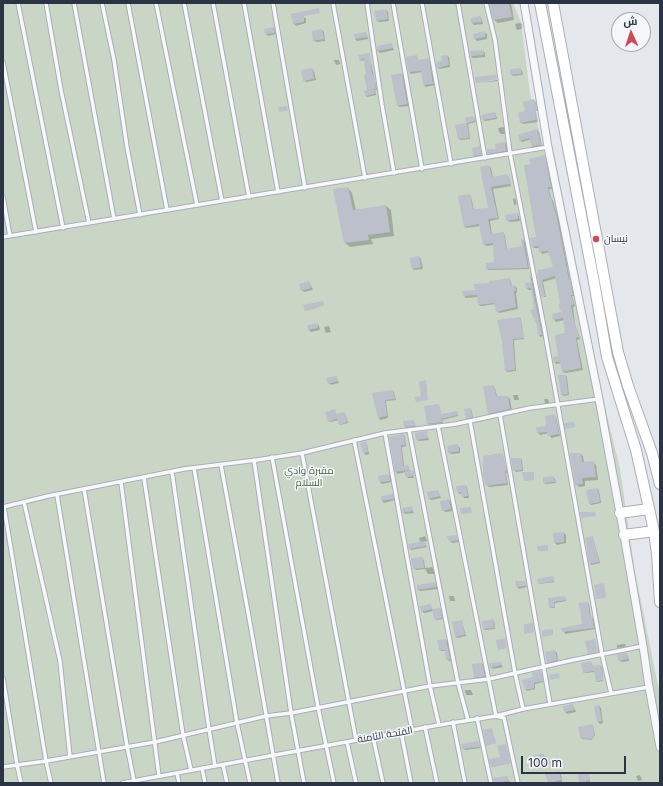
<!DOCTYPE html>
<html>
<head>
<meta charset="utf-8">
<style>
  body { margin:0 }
  #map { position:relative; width:663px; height:786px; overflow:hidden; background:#e4e7ec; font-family:Inter,Cairo,sans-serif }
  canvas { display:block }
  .frame { position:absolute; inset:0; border:4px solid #2b3445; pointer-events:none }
  .north { position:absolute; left:611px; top:12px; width:40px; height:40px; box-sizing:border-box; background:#f4f6f9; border:1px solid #a4a8b1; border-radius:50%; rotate:357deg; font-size:11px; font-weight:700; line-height:16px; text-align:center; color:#2b3445 }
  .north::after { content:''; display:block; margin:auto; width:14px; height:18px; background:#d1495b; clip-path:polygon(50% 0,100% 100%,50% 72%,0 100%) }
  .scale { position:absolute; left:521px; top:756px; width:105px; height:18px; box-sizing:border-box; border:2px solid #2b3445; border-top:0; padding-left:5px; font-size:12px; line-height:14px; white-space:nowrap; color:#2b3445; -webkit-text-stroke:3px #f4f6f9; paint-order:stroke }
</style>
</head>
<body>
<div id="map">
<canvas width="663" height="786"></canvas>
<div class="frame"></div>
<div class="north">ش</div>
<div class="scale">100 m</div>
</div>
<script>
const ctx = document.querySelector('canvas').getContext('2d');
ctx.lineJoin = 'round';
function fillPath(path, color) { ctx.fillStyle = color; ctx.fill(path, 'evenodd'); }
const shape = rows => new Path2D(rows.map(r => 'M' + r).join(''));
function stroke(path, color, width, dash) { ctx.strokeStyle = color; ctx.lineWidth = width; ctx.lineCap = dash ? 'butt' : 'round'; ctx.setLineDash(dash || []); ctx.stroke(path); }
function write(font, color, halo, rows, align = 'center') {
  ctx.font = font + ' Inter,Cairo,sans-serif'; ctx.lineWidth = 3; ctx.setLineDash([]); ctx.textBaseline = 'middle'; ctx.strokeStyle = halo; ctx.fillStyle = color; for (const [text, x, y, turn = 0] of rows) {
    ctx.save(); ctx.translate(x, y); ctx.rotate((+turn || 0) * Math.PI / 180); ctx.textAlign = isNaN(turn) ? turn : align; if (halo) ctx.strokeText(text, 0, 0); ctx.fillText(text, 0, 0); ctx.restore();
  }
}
const green = shape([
  [3,3,513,3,521,22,530,93,620,469,635,572,660,695,660,783,3,783]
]);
const shadow = shape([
  [490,3,511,3,514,20,498,23,494,20],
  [386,10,388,12,389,21,379,22,377,20],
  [292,14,304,17,306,19,306,23,296,26,294,24],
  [480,17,482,19,483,24,474,25,472,23,472,19],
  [520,23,522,24,522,29,517,30,516,28,515,24],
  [274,28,276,34,268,36,266,34],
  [322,30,324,32,325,41,316,42,314,40],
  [365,33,367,35,368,39,357,41,355,39,355,35],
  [485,33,487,34,487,39,477,41,475,39],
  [391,44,394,50,380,53,378,51,378,47],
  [483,51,485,53,485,57,473,58,471,56],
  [369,54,377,90,375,90,376,95,367,97,366,96,368,91,365,60,361,61,360,60],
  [417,56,419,61,428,59,430,61,435,85,426,87,424,85,422,72,411,74,409,72,407,58],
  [447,56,449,57,450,67,439,69,438,67],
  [334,60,339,60,340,64,336,65],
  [312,69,314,71,316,80,306,82,304,80],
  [520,69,522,71,523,75,513,76,511,74],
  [402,75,404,76,408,106,400,107,398,106],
  [498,80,498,81,478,83],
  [534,100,536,102,538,111,536,111,538,122,523,124,521,122],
  [495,113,496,115,497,119,485,121,483,120],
  [474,117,476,122,468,124,470,139,460,140,458,138,456,126,467,124,466,118],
  [503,127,505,129,505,134,501,134,499,132,498,128],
  [537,130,539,132,542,146,534,148,532,146,531,139,522,142,520,140],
  [505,143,507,145,508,152,490,155,488,153,497,150],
  [479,147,482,156,475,157,474,156],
  [544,156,546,158,552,189,549,189,551,198,553,201,559,221,570,281,571,283,574,296,572,296,575,306,573,307,575,324,580,339,577,340,583,370,565,373,563,372,561,363,556,364,554,362,559,357,566,334,564,320,556,322,554,320,562,313,557,278,543,282,546,297,544,297,542,295,538,275,554,268,550,252,542,254,539,248,534,248,533,247,537,238,532,165],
  [489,166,491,168,493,178,508,176,509,177,511,186,493,189,499,219,490,221,492,235,503,233,505,235,507,250,523,247,523,240,525,242,529,269,489,270,487,269,496,263,494,245,486,246,484,244,480,226,466,228,465,227,470,195,471,197,474,210,489,209],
  [348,188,352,193,356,210,386,206,391,210,394,236,371,239,373,244,350,247,345,243],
  [515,198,517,204,514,205,513,199],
  [517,215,519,216,520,221,509,222,507,220],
  [419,257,421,259,423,269,414,270,412,268],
  [530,276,532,278,543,336,540,337,539,335,532,290,529,290,527,289,526,284,532,283],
  [509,279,511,281,512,287,515,286,517,288,517,292,516,293,518,309,499,313,497,311,496,304,481,306,479,305,478,297,466,298,464,296,463,292,476,291,491,284],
  [309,282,313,290,304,292,302,290],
  [323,303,324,305,306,311],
  [520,318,521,320,524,339,514,340,516,371,507,372,506,371,503,341],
  [317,324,319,326,320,330,311,332,309,330,308,326],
  [329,326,331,332,326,333,324,327],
  [566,376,567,377,569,395,564,396,562,395],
  [336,377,339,383,331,385,329,383],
  [493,386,495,388,497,397,508,397,510,399,512,411,490,415,489,413],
  [393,391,394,392,396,400,386,401,388,418,380,420,379,418,373,393],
  [513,395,518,395,519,400,514,400],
  [544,399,548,399,549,403,545,403],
  [426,406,439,406,441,415,457,412,458,416,442,420,443,423,429,425],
  [470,409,472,411,473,419,468,420,467,418],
  [335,411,336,415,345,413,348,423,340,425,339,420,330,422,329,421],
  [554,415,556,417,560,436,551,438,549,433,540,435,538,433,547,427],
  [413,421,417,428,407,429,405,427],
  [426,432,429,440,418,441,417,439],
  [404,435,405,437,406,446,402,447,404,466,408,466,410,471,414,472,413,472,414,478,408,478,406,476,406,472,398,474,396,472,390,438],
  [365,443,367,444,369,454,366,455,364,453],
  [458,446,460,448,460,453,451,454,449,452],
  [502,454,503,456,507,473,506,473,508,485,489,487,487,485],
  [580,454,583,456,584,463,593,462,596,465,598,480,585,481,585,486,579,487,576,484],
  [520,459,522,460,523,471,516,472,514,470],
  [389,475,391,477,391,482,382,484,380,482],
  [553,477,555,479,556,483,546,484,544,483],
  [466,486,467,487,469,498,464,498,462,494,460,494,458,493],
  [597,489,599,490,601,503,591,505,590,504],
  [438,491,441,498,431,500,429,498],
  [392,495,395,500,384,503,382,501,382,497],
  [449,500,451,502,453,511,445,512,443,510],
  [411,507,414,513,405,514,403,512],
  [564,533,566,535,566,543,557,545,555,543],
  [425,536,427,541,424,542,427,547,411,550,410,549,409,545,421,543,419,538],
  [456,536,459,542,452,543,450,541],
  [593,538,600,563,591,565,590,563],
  [422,558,424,560,425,568,432,567,435,574,428,574,425,569,416,570,414,568],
  [553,577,554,582,539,584],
  [524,582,527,587,519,589,517,587],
  [435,583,438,589,420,591,418,589],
  [449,596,454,596,455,601,450,601],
  [565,597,566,601,555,603,555,608,550,608,549,599],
  [588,603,589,604,591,618,593,619,595,629,565,634,563,629,583,624],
  [430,605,433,610,440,609,441,611,443,619,436,620,433,611,424,613,422,611],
  [492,620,494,621,495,629,485,630,484,629],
  [462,621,466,636,457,638,456,637],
  [446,640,448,642,451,661,449,661,447,659,446,651,441,651,440,650],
  [625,644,626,647,617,648,617,645],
  [555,651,557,653,558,662,550,664,548,662],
  [626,654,628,656,629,661,621,662,619,660],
  [591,662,593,667,601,666,602,667,603,681,598,682,597,681,595,672,585,673,584,672],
  [500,663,503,667,493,669,491,667],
  [482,664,484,666,486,678,477,679,475,677],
  [541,672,543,682,535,684,535,689,527,691,525,689],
  [465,690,471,690,473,695,466,695],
  [573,705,576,712,567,714,565,712],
  [599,706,601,708,603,723,600,724,598,722],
  [593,726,595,735,592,740,582,739,581,738],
  [478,743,481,748,465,750,463,748],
  [506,745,510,763,492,767,501,757],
  [543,754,548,759,550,764,538,767,536,765],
  [559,772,561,774,562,782,549,783],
  [640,775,642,780,638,781,636,776],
  [589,776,590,783,575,783,575,782,580,782],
  [507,777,510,782,495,783,495,779]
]);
const building = shape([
  [489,3,509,3,512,17,493,20],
  [319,8,320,13,304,16,304,22,293,24,291,14],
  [386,9,388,19,376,21,374,11],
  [481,16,482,22,471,23,471,18],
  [274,27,275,33,265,34,264,29],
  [322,29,324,39,313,41,312,31],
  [485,31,485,37,474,39,473,34],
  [366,32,367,37,355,39,354,34],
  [392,43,393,48,377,51,377,46],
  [483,50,484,55,471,56,470,51],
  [370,53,372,74,374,73,376,89,374,89,375,94,365,96,364,91,367,90,364,75,366,75,364,59,359,60,358,55],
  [417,55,418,60,429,58,433,84,423,85,421,71,408,72,406,57],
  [447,55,449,65,437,68,436,62,442,61,441,56],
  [313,68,314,79,303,81,301,70],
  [521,68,521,74,510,75,510,69],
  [402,73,407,104,397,106,391,75],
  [496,75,497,79,476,83,475,77],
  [534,99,537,110,535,110,536,120,520,123,518,113,525,111,523,102],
  [287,106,288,111,279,112,278,107],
  [495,112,496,118,482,120,481,115],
  [474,116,475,121,467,123,469,138,458,139,455,125,466,123,465,118],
  [537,129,541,145,531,146,530,138,519,141,518,135],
  [505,142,506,151,488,154,487,149,496,149,495,144],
  [480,146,481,155,473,156,472,148],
  [545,155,551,187,548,187,550,198,551,198,557,218,569,280,570,280,573,295,571,295,574,304,571,305,574,321,579,337,576,338,581,368,562,372,560,362,554,362,553,357,558,356,555,335,565,333,563,318,553,320,552,314,561,312,558,304,560,303,555,276,542,280,545,296,541,296,537,274,538,273,538,270,553,267,548,251,539,252,538,246,532,247,530,238,536,237,524,165,531,164,529,159],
  [489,165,492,177,508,174,510,184,491,187,498,218,488,219,491,234,504,232,506,249,522,246,521,239,523,239,528,268,486,269,486,263,494,262,493,243,483,245,479,224,464,227,458,196,470,194,473,209,488,208,480,167],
  [348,187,353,210,386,205,390,232,368,235,369,240,344,243,333,189],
  [518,213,518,219,506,221,505,215],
  [419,256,421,267,412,269,409,258],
  [529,275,530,275,542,335,538,335,537,325,530,310,534,309,531,288,526,289,525,283,531,282],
  [510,278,511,286,515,285,516,291,514,291,516,307,496,312,494,303,478,305,477,295,463,296,462,291,475,290,474,284,489,283,489,281],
  [309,281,311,288,301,291,299,284],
  [323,301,324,305,305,311,303,305],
  [520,317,524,338,513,339,515,370,505,371,502,341,497,320],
  [318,323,318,328,308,330,307,325],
  [558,375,566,375,568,394,561,395],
  [336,376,338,381,328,384,326,378],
  [426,380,428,400,416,402,414,397,421,396,419,382],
  [494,385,496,396,508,396,510,409,488,414,483,386],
  [393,390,395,399,385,400,387,416,378,418,372,393],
  [439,404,441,414,457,411,458,415,441,419,442,422,427,424,424,406],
  [471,408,472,417,466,419,464,409],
  [335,409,336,414,345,412,347,422,339,425,337,419,328,422,325,412],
  [555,414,559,434,548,436,547,432,537,433,536,427,546,426,545,416],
  [414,420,415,426,404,427,403,421],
  [574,422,575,427,565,429,564,423],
  [427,431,428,438,416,440,415,433],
  [404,434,405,445,401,445,403,466,408,465,409,470,395,472,389,437],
  [366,441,368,452,363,453,360,443],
  [458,444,459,451,448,453,447,446],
  [502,453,507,471,505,471,507,483,486,486,483,476,483,456],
  [570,453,581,453,582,462,594,461,596,477,582,478,583,484,575,485],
  [511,458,521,458,522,470,513,471],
  [413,470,415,476,405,477,405,471],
  [522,472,534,472,534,480,524,481],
  [389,474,390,481,379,482,378,476],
  [554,476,555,482,543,483,543,477],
  [466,485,468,496,462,497,461,492,457,493,456,486],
  [598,488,600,502,589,504,586,490],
  [438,490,440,496,428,499,427,492],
  [393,494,393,499,381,501,381,496],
  [449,499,451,509,442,511,440,501],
  [412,506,413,511,402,513,402,508],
  [471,507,472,513,461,514,460,508],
  [580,512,595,512,596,516,581,518],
  [564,532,564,542,554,543,553,533],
  [456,535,458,540,449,542,447,536],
  [593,536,599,562,589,564,585,538],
  [425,541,426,546,409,549,408,544],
  [548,545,548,551,538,551,537,546],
  [423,557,424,568,413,569,411,558],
  [553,576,554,581,538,584,537,579],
  [515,581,525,581,526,586,516,587],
  [435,582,436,587,417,590,417,585],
  [604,583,606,598,596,599,594,585],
  [565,596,566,600,554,602,555,607,549,608,548,598],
  [588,602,590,617,592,617,594,628,562,632,561,628,582,624,580,608,579,608,578,603],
  [431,604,432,609,421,612,420,606],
  [440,608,442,618,434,620,432,609],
  [493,619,494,628,483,629,482,621],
  [462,620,465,635,455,637,452,622],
  [533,623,534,632,524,634,524,624],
  [553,629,553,635,542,637,542,630],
  [505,638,507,648,498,650,496,640],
  [446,639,450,659,446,660,445,650,439,650,437,640],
  [595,639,598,652,588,654,585,641],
  [555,650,557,660,547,663,545,652],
  [627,653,628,659,618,661,617,654],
  [591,661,592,666,601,665,603,680,596,682,594,671,583,673,581,663],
  [501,662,501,665,490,668,489,663],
  [482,663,485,676,474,678,472,664],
  [541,671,543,681,534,683,534,688,525,690,522,680,533,677,532,673],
  [559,673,560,678,550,680,549,675],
  [573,704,574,710,564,712,563,706],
  [599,705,602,721,597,722,594,706],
  [593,724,594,734,593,739,580,738,578,727],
  [492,728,496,743,486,746,483,730],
  [479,741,480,747,462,749,461,744],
  [506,744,510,763,491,767,489,759,500,757,497,746],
  [543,753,544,757,547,756,549,762,535,766,533,756],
  [559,771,561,780,548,783,545,774],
  [578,774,589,774,590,780,586,781,586,783,579,783],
  [507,776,509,781,494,783,493,778]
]);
const lane = shape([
  [18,3,63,228],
  [46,3,61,90,89,223],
  [74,3,114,219],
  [102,3,114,60,127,147,140,215],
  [128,3,167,210],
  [156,3,197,205],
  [184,3,222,201],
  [213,3,249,197],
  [244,3,278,192],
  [273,3,305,188],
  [333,3,365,178],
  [367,3,382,105,394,173],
  [393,3,422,169],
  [422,3,451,164],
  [458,3,485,158],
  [486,3,495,40,510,153,544,327,602,654,611,693],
  [3,62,36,232],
  [3,197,10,236],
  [3,237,548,147],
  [503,414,500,415,502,426,550,704],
  [470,421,515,673,523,709],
  [438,426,496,716,504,718,518,783],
  [409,430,458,683,468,720],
  [385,433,430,686,439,725],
  [354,440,412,730],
  [302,453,356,740],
  [272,457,318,707,334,783],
  [254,460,291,713,304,783],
  [221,465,250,623,278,783],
  [194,468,237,723,250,783],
  [172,472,209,729,215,766],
  [144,478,183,735,191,770],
  [121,482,159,776],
  [84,489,127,746,134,781],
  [57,495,104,783],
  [24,502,60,661,70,757],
  [3,507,48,496,184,469,257,460,302,453,385,433,456,424,530,408,599,399],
  [4,507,46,761,51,783],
  [3,678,17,765,21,783],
  [477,718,491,783],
  [453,722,465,783],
  [425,727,437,783],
  [401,732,411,783],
  [373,737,383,783],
  [347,742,356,783],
  [223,765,227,783],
  [3,767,46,761,155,742,266,716,291,713,430,686,489,679,573,660,643,646],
  [202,768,205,783],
  [177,773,179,783],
  [122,783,439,725,496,716,523,709,649,687]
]);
const street = shape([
  [524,3,548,147,599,399,624,535,643,646,649,687,660,747]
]);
const secondary = shape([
  [540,3,594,282,607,357,636,450,654,531,657,554,660,602],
  [553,3,618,352,628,386,652,453,660,484],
  [620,513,649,509],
  [624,535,654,531]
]);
const markers = [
  [596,239,4,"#d1495b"]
];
const poiNames = [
  ["نيسان",604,239]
];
const parkNames = [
  ["مقبرة وادي",309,471],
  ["السلام",309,483]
];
const streetNames = [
  ["الفتحة الثامنة",385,735,-10]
];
fillPath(green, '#c9d6c5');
fillPath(shadow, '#0003');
fillPath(building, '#bbc0ca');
stroke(lane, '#a9aeb7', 5.5);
stroke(street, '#a9aeb7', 9);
stroke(secondary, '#a9aeb7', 12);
stroke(lane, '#f7f8fa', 3.5);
stroke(street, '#f7f8fa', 7);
stroke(secondary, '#fff', 10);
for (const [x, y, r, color] of markers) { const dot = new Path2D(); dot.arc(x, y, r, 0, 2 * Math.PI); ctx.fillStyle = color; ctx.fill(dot); stroke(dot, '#f4f6f9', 1.5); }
write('10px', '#2b3445', '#f4f6f9', poiNames, 'left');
write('10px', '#3f6138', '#f4f6f9', parkNames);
write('10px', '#2b3445', '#f4f6f9', streetNames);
</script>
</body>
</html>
